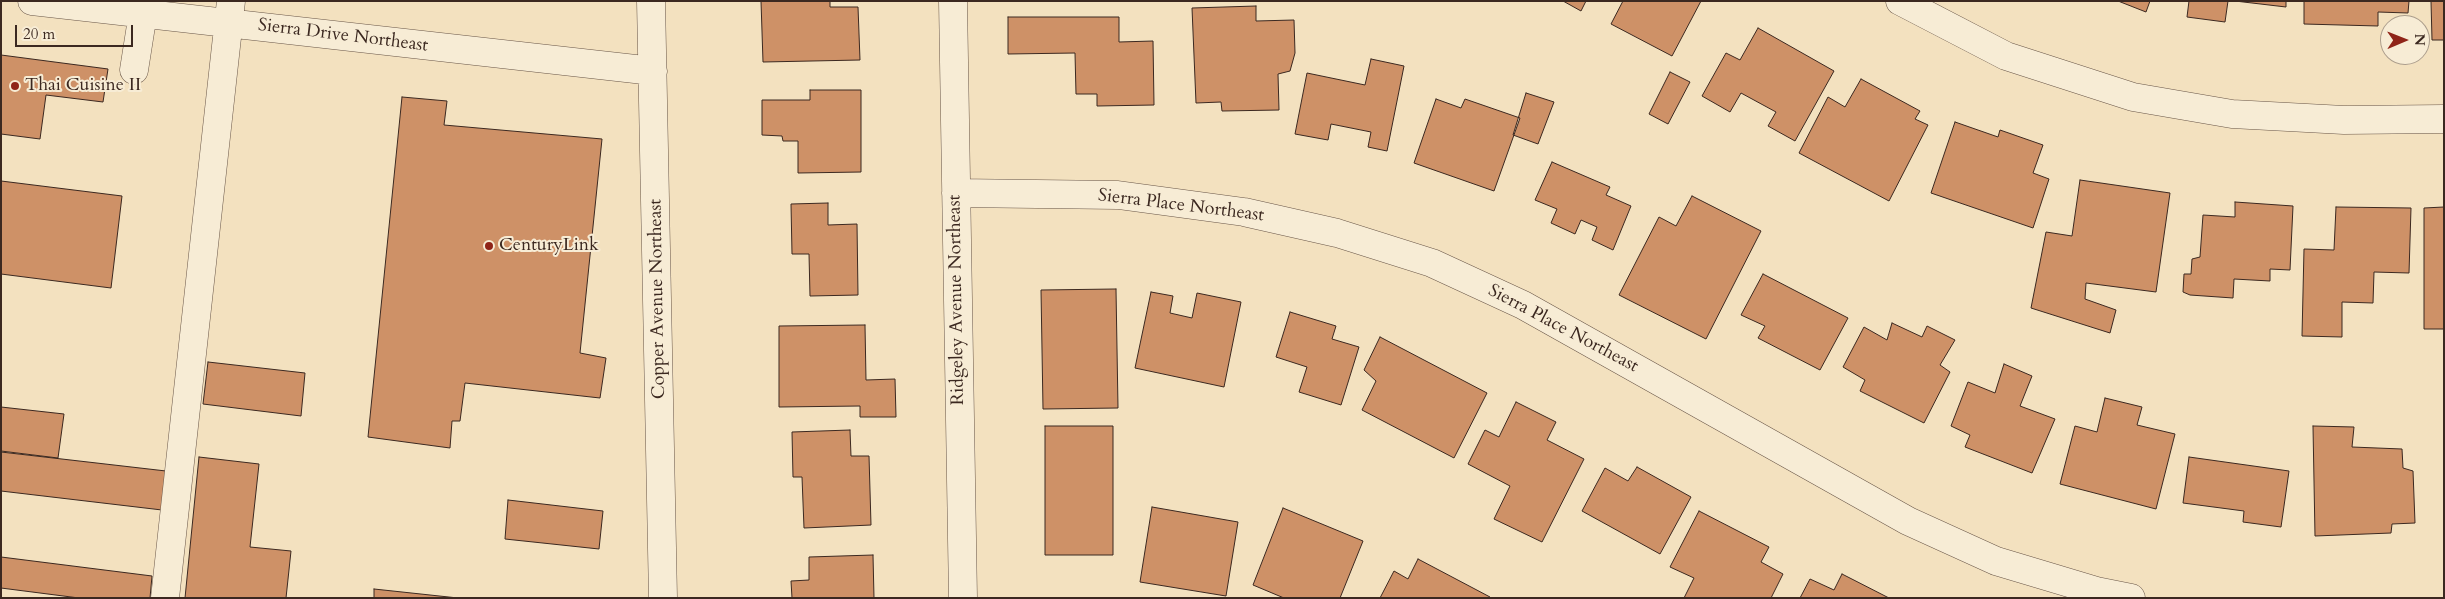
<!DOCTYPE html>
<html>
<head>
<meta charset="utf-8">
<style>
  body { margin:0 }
  #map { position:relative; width:2445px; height:599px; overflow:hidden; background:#f3e1bf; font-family:Cardo,serif }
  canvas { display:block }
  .frame { position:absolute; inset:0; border:2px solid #3b2820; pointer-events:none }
  .north { position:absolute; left:2380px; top:15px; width:50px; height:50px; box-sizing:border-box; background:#f7ecd5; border:1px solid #ac9e8d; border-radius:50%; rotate:89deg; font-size:14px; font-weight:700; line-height:20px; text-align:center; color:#3b2820 }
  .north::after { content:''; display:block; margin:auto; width:18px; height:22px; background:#8f2418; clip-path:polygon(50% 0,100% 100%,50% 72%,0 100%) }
  .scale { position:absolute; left:15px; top:25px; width:118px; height:22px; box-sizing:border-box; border:2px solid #3b2820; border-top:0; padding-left:6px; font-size:15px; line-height:18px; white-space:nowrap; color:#3b2820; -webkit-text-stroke:4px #f7ecd5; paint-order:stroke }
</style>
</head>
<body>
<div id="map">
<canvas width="2445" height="599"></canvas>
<div class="frame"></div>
<div class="north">N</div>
<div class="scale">20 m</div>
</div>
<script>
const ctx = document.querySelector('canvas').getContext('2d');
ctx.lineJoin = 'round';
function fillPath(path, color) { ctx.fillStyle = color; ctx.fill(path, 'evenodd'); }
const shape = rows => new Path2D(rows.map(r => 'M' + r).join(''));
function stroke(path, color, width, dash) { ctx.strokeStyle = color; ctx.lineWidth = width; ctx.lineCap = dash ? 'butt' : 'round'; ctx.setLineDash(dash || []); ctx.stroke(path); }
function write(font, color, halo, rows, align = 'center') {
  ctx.font = font + ' Cardo,serif'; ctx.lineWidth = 4; ctx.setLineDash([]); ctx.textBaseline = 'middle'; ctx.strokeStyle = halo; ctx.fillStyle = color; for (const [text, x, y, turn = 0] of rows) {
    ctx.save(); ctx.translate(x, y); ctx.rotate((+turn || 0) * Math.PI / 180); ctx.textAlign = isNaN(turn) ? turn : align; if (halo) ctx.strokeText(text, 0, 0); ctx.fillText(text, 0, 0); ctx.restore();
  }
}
const building = shape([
  [761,1,830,1,830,7,858,7,860,60,763,62,761,1],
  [1563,1,1586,1,1581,11,1563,1],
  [1623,1,1701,1,1672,56,1611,24,1623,1],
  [2118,1,2150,1,2146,12,2118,1],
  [2189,1,2228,1,2225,22,2187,17,2189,1],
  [2235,1,2286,1,2286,7,2235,1],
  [2304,1,2409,1,2408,13,2378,12,2378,26,2304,24,2304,1],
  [2431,1,2444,1,2444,40,2432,40,2431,1],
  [1256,6,1256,21,1294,20,1295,53,1290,71,1278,74,1279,110,1222,111,1221,102,1196,103,1192,8,1256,6],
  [1008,17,1119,17,1119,42,1153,41,1154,105,1097,106,1097,94,1076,94,1075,53,1008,54,1008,17],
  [1758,28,1834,71,1795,141,1768,126,1776,112,1741,93,1730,112,1702,96,1726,53,1740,60,1758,28],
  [1,55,108,69,103,102,46,95,40,139,1,134,1,55],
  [1371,59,1404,66,1387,151,1368,147,1371,132,1331,124,1328,140,1295,134,1307,73,1365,85,1371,59],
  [1670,72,1690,82,1668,124,1649,114,1670,72],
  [1861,79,1920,111,1915,119,1928,125,1889,201,1799,153,1828,97,1845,107,1861,79],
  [810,90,861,90,861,172,798,173,798,141,783,141,782,136,762,135,762,100,810,100,810,90],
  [1526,93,1554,102,1538,144,1513,135,1526,93],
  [402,97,447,101,444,125,602,139,580,353,606,358,600,398,465,383,460,421,452,421,450,448,368,437,402,97],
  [1436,99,1461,108,1465,99,1520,118,1494,191,1414,163,1436,99],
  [1955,122,1998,137,2000,130,2043,145,2033,173,2049,179,2033,228,1931,193,1955,122],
  [1552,162,1610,187,1606,195,1631,206,1613,250,1592,240,1597,227,1581,220,1575,234,1551,223,1557,209,1535,200,1552,162],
  [2080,180,2170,193,2156,292,2086,283,2085,299,2116,310,2110,333,2031,308,2046,232,2072,236,2080,180],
  [1,181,122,196,111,288,1,274,1,181],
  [1692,196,1761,231,1706,339,1619,295,1659,217,1676,226,1692,196],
  [2235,202,2293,206,2290,270,2270,269,2270,281,2234,279,2233,298,2190,295,2183,292,2184,274,2191,274,2192,259,2200,257,2203,215,2235,217,2235,202],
  [828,203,828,225,857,224,858,295,810,296,809,254,792,254,791,204,828,203],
  [2336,207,2411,208,2409,273,2374,272,2373,303,2342,302,2342,337,2302,336,2304,249,2334,250,2336,207],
  [2444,207,2444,329,2424,329,2424,208,2444,207],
  [1763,274,1848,318,1820,370,1758,338,1765,326,1741,315,1763,274],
  [1116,289,1118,408,1043,409,1041,290,1116,289],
  [1151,292,1173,296,1170,313,1192,318,1197,293,1241,302,1224,387,1135,368,1151,292],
  [1290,312,1336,326,1332,339,1359,347,1341,405,1299,392,1307,367,1276,357,1290,312],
  [1892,323,1922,337,1927,326,1955,340,1940,365,1950,372,1924,423,1860,391,1865,380,1843,367,1864,327,1887,340,1892,323],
  [865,325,866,380,895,379,896,417,860,417,860,406,779,407,779,326,865,325],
  [1380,337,1487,393,1454,458,1362,410,1376,381,1364,370,1380,337],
  [208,362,305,373,301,416,203,404,208,362],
  [2004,364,2032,376,2020,406,2055,419,2032,473,1965,447,1970,435,1951,426,1968,382,1995,393,2004,364],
  [2105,398,2142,407,2137,425,2175,434,2156,509,2060,484,2075,426,2097,432,2105,398],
  [1516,402,1556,422,1547,440,1584,459,1542,542,1494,519,1510,486,1468,464,1485,430,1499,437,1516,402],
  [1,407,64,414,58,458,1,451,1,407],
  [1045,426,1113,426,1113,555,1045,555,1045,426],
  [2313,426,2354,427,2352,447,2402,449,2403,468,2413,471,2415,523,2392,524,2391,533,2315,536,2313,426],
  [850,430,851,456,869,456,871,525,804,528,802,477,793,477,792,432,850,430],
  [1,452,166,471,162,510,1,491,1,452],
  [199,457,259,464,250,547,291,551,286,598,185,598,199,457],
  [2189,457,2289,471,2281,527,2243,522,2244,511,2183,503,2189,457],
  [1637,467,1691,497,1660,554,1582,511,1605,468,1628,481,1637,467],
  [508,500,603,511,599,549,505,539,508,500],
  [1152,507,1238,522,1226,596,1140,582,1152,507],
  [1283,508,1363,541,1340,598,1284,598,1253,585,1283,508],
  [1699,511,1769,547,1761,562,1783,574,1771,598,1684,598,1694,578,1670,567,1699,511],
  [873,555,874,598,792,598,791,581,809,580,809,557,873,555],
  [1,557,152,576,150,598,79,598,1,588,1,557],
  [1418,559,1490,597,1489,598,1380,598,1394,571,1408,579,1418,559],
  [1842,574,1889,598,1800,598,1810,579,1834,590,1842,574],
  [374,589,458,598,374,598,374,589]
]);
const minor = shape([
  [32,1,653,71],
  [651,1,663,598],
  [953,1,963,598],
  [1900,1,2006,56,2133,97,2232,114,2344,120,2444,119],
  [134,70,143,13],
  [956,193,1118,195,1244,212,1337,233,1432,263,1523,305,1908,521,1996,561,2096,591,2131,598],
  [165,598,231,1]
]);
const markers = [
  [15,86,5,"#8f2418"],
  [489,246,5,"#8f2418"]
];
const streetNames = [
  ["Sierra Drive Northeast",343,36,7],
  ["Sierra Place Northeast",1181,206,7],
  ["Copper Avenue Northeast",658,299,-91],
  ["Ridgeley Avenue Northeast",957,300,-91],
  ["Sierra Place Northeast",1563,329,28]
];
const poiNames = [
  ["Thai Cuisine II",25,86],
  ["CenturyLink",499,246]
];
fillPath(building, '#ce9167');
stroke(building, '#3b2820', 1);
stroke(minor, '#695648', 29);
stroke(minor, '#f7ecd5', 28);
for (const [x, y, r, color] of markers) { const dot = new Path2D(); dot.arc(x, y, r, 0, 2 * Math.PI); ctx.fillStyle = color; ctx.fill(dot); stroke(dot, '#f7ecd5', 2); }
write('18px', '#3b2820', '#f7ecd5', streetNames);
write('18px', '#3b2820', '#f7ecd5', poiNames, 'left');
</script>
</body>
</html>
